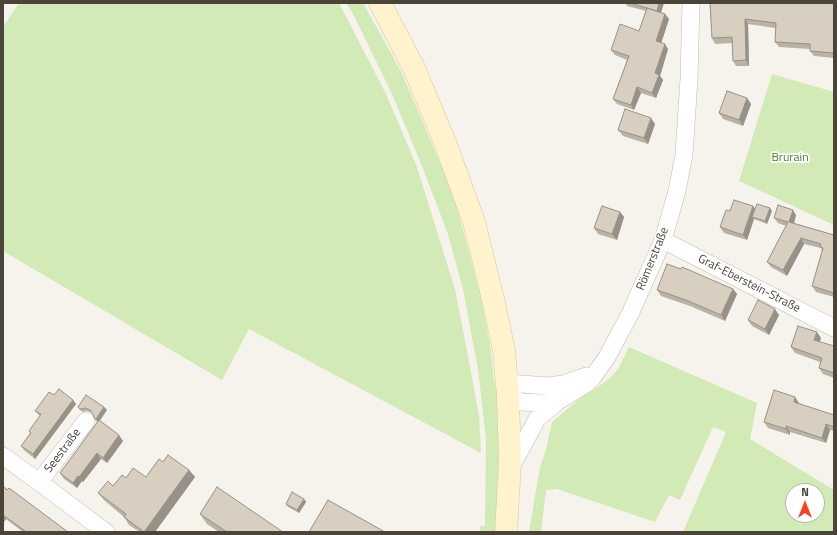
<!DOCTYPE html>
<html>
<head>
<meta charset="utf-8">
<style>
  body { margin:0 }
  #map { position:relative; width:837px; height:535px; overflow:hidden; background:#f6f3ec; font-family:"Titillium Web",sans-serif }
  canvas { display:block }
  .frame { position:absolute; inset:0; border:4px solid #4b4439; pointer-events:none }
  .north { position:absolute; left:785px; top:483px; width:40px; height:40px; box-sizing:border-box; background:#fff; border:1px solid #b7b4b0; border-radius:50%; rotate:0deg; font-size:11px; font-weight:700; line-height:16px; text-align:center; color:#4b4439 }
  .north::after { content:''; display:block; margin:auto; width:14px; height:18px; background:#fc3f1d; clip-path:polygon(50% 0,100% 100%,50% 72%,0 100%) }
</style>
</head>
<body>
<div id="map">
<canvas width="837" height="535"></canvas>
<div class="frame"></div>
<div class="north">N</div>
</div>
<script>
const ctx = document.querySelector('canvas').getContext('2d');
ctx.lineJoin = 'round';
function fillPath(path, color) { ctx.fillStyle = color; ctx.fill(path, 'evenodd'); }
const shape = rows => new Path2D(rows.map(r => 'M' + r).join(''));
function stroke(path, color, width, dash) { ctx.strokeStyle = color; ctx.lineWidth = width; ctx.lineCap = dash ? 'butt' : 'round'; ctx.setLineDash(dash || []); ctx.stroke(path); }
function write(font, color, halo, rows, align = 'center') {
  ctx.font = font + ' "Titillium Web",sans-serif'; ctx.lineWidth = 3.5; ctx.setLineDash([]); ctx.textBaseline = 'middle'; ctx.strokeStyle = halo; ctx.fillStyle = color; for (const [text, x, y, turn = 0] of rows) {
    ctx.save(); ctx.translate(x, y); ctx.rotate((+turn || 0) * Math.PI / 180); ctx.textAlign = isNaN(turn) ? turn : align; if (halo) ctx.strokeText(text, 0, 0); ctx.fillText(text, 0, 0); ctx.restore();
  }
}
const green = shape([
  [19,3,339,3,386,94,417,167,439,238,455,289,471,372,479,415,481,453,249,329,222,380,3,251,3,27],
  [346,3,363,3,401,71,454,196,481,298,490,344,495,387,497,388,499,456,495,532,480,532,480,526,485,526,486,440,478,369,463,289,448,234,422,166,391,92,352,12],
  [772,74,834,92,834,225,739,181],
  [629,347,757,403,750,439,834,490,834,532,683,532,726,432,713,427,680,500,669,495,655,522,557,489,546,490,541,532,529,532,540,467,546,450,552,422,578,400,608,380,618,369],
  [793,491,817,491,817,515,793,515]
]);
const minor = shape([
  [663,240,834,328],
  [507,383,549,386,563,384,586,376],
  [508,394,515,400,522,402,545,403,556,402],
  [3,456,39,482,106,532],
  [510,469,537,419,558,401,586,384,593,377,607,357,630,314,663,240,677,191,684,155,689,79,691,3],
  [39,482,86,421]
]);
const secondary = shape([
  [380,3,414,68,446,145,474,222,494,303,504,351,508,396,510,463,506,532]
]);
const wall = shape([
  [625,3,664,3,661,12,665,14,669,19,661,43,668,49,660,76,663,80,656,98,641,93,634,110,617,104,613,99,627,60,615,55,611,50,639,31,646,11,627,6],
  [710,3,834,3,834,58,814,56,810,51,810,49,779,47,775,42,775,28,748,24,749,66,736,66,733,61,732,43,715,44,712,38],
  [747,98,751,104,743,126,723,119,719,113],
  [655,124,648,144,623,136,618,130],
  [753,206,755,209,772,211,767,224,754,219,747,240,724,233,720,227,730,211],
  [620,212,624,217,617,240,598,234,594,228],
  [796,215,794,223,834,235,834,297,816,292,812,286,822,251,821,248,804,244,787,276,771,267,767,262,786,226,778,223,774,218],
  [733,289,737,294,725,321,690,306,661,296,657,290],
  [779,315,769,335,752,326,748,320],
  [821,338,820,342,834,346,834,378,823,374,819,368,820,362,795,353,791,347],
  [54,395,73,400,76,404,35,459,24,450,21,446,30,433,29,431,40,416,35,411],
  [799,403,799,404,834,415,834,431,830,430,826,443,790,432,790,435,768,428,764,422],
  [78,407,104,407,107,410,100,421,123,441,107,463,101,459,83,482,82,481,77,488,64,479,60,473,98,422,96,421,94,418,93,414,92,413,87,411,83,412,80,410],
  [163,462,189,470,195,477,155,532,140,532,129,525,124,517,104,500,98,493,113,486,126,478,146,477],
  [3,486,68,532,23,532,6,519,3,523],
  [304,499,306,502,299,513,288,507,286,504],
  [200,514,283,532,219,532,207,524]
]);
const shadedWall = shape([
  [659,3,664,3,660,16,657,11],
  [665,14,669,19,660,47,656,41],
  [745,19,748,24,749,66,746,60],
  [665,44,668,49,660,76,663,80,656,98,652,93,655,73],
  [637,87,641,93,634,110,631,105],
  [747,98,751,104,743,126,739,120],
  [651,118,655,124,648,144,644,138],
  [753,206,757,212,752,217,754,219,747,240,743,235],
  [770,208,772,211,767,224,765,221],
  [793,210,796,215,793,227,789,222],
  [620,212,624,217,617,240,612,234],
  [801,238,804,244,787,276,783,270],
  [733,289,737,294,725,321,721,315],
  [775,309,779,315,769,335,765,329],
  [817,332,821,338,818,346,814,340],
  [795,397,799,403,798,408,794,402],
  [73,400,76,404,35,459,33,454],
  [104,407,107,410,98,422,96,419],
  [826,424,830,430,826,443,822,438],
  [786,426,790,432,790,435,786,429],
  [119,435,123,441,107,463,103,458],
  [97,453,101,459,83,482,79,477],
  [189,470,195,477,155,532,144,532],
  [78,476,82,481,77,488,73,483],
  [304,499,306,502,299,513,297,510],
  [3,516,6,519,3,523]
]);
const building = shape([
  [630,3,659,3,657,11,630,3],
  [710,3,834,3,834,53,810,51,810,44,775,42,776,23,745,19,746,60,733,61,732,37,712,38,710,3],
  [647,8,665,14,656,41,665,44,655,73,659,75,652,93,637,87,631,105,613,99,629,56,611,50,620,24,639,31,647,8],
  [727,91,747,98,739,120,719,113,727,91],
  [625,109,651,118,644,138,618,130,625,109],
  [734,200,753,206,743,235,720,227,726,210,730,211,734,200],
  [757,204,770,208,765,221,752,217,757,204],
  [778,205,793,210,789,222,834,235,834,293,812,286,823,248,820,247,821,244,801,238,783,270,767,262,788,222,774,218,778,205],
  [602,206,620,212,612,234,594,228,602,206],
  [667,264,681,269,682,267,733,289,721,315,686,300,657,290,667,264],
  [758,300,775,309,765,329,748,320,758,300],
  [798,326,817,332,814,340,834,346,834,373,819,368,822,358,791,347,798,326],
  [59,389,73,400,33,454,21,446,31,433,29,431,41,414,35,411,49,392,54,395,59,389],
  [774,390,795,397,794,402,834,415,834,427,826,424,822,438,786,426,786,429,764,422,774,390],
  [86,395,104,407,96,419,94,418,93,414,90,410,85,408,80,409,78,407,86,395],
  [99,420,119,435,103,458,97,453,79,477,78,476,73,483,60,473,99,420],
  [168,455,189,470,144,532,124,517,126,514,98,493,108,481,113,486,122,475,126,478,133,468,146,477,159,459,163,462,168,455],
  [3,486,7,490,9,488,68,532,25,532,25,531,3,515,3,486],
  [217,487,283,532,227,532,200,514,217,487],
  [292,492,304,499,297,510,286,504,292,492],
  [328,500,385,532,309,532,328,500]
]);
const parkNames = [
  ["Brurain",790,158]
];
const streetNames = [
  ["Römerstraße",653,259,-68],
  ["Graf-Eberstein-Straße",749,284,27],
  ["Seestraße",63,451,-53]
];
fillPath(green, '#d2eab5');
stroke(minor, '#c2bbae', 18);
stroke(secondary, '#d6c79b', 23);
stroke(minor, '#fff', 17);
stroke(secondary, '#fff3cd', 22);
fillPath(wall, '#bab2a6');
fillPath(shadedWall, '#979187');
fillPath(building, '#d8cfc1');
stroke(building, '#979187', 1);
write('12px', '#4a7f2a', '#fff', parkNames);
write('12px', '#4b4439', '#fff', streetNames);
</script>
</body>
</html>
